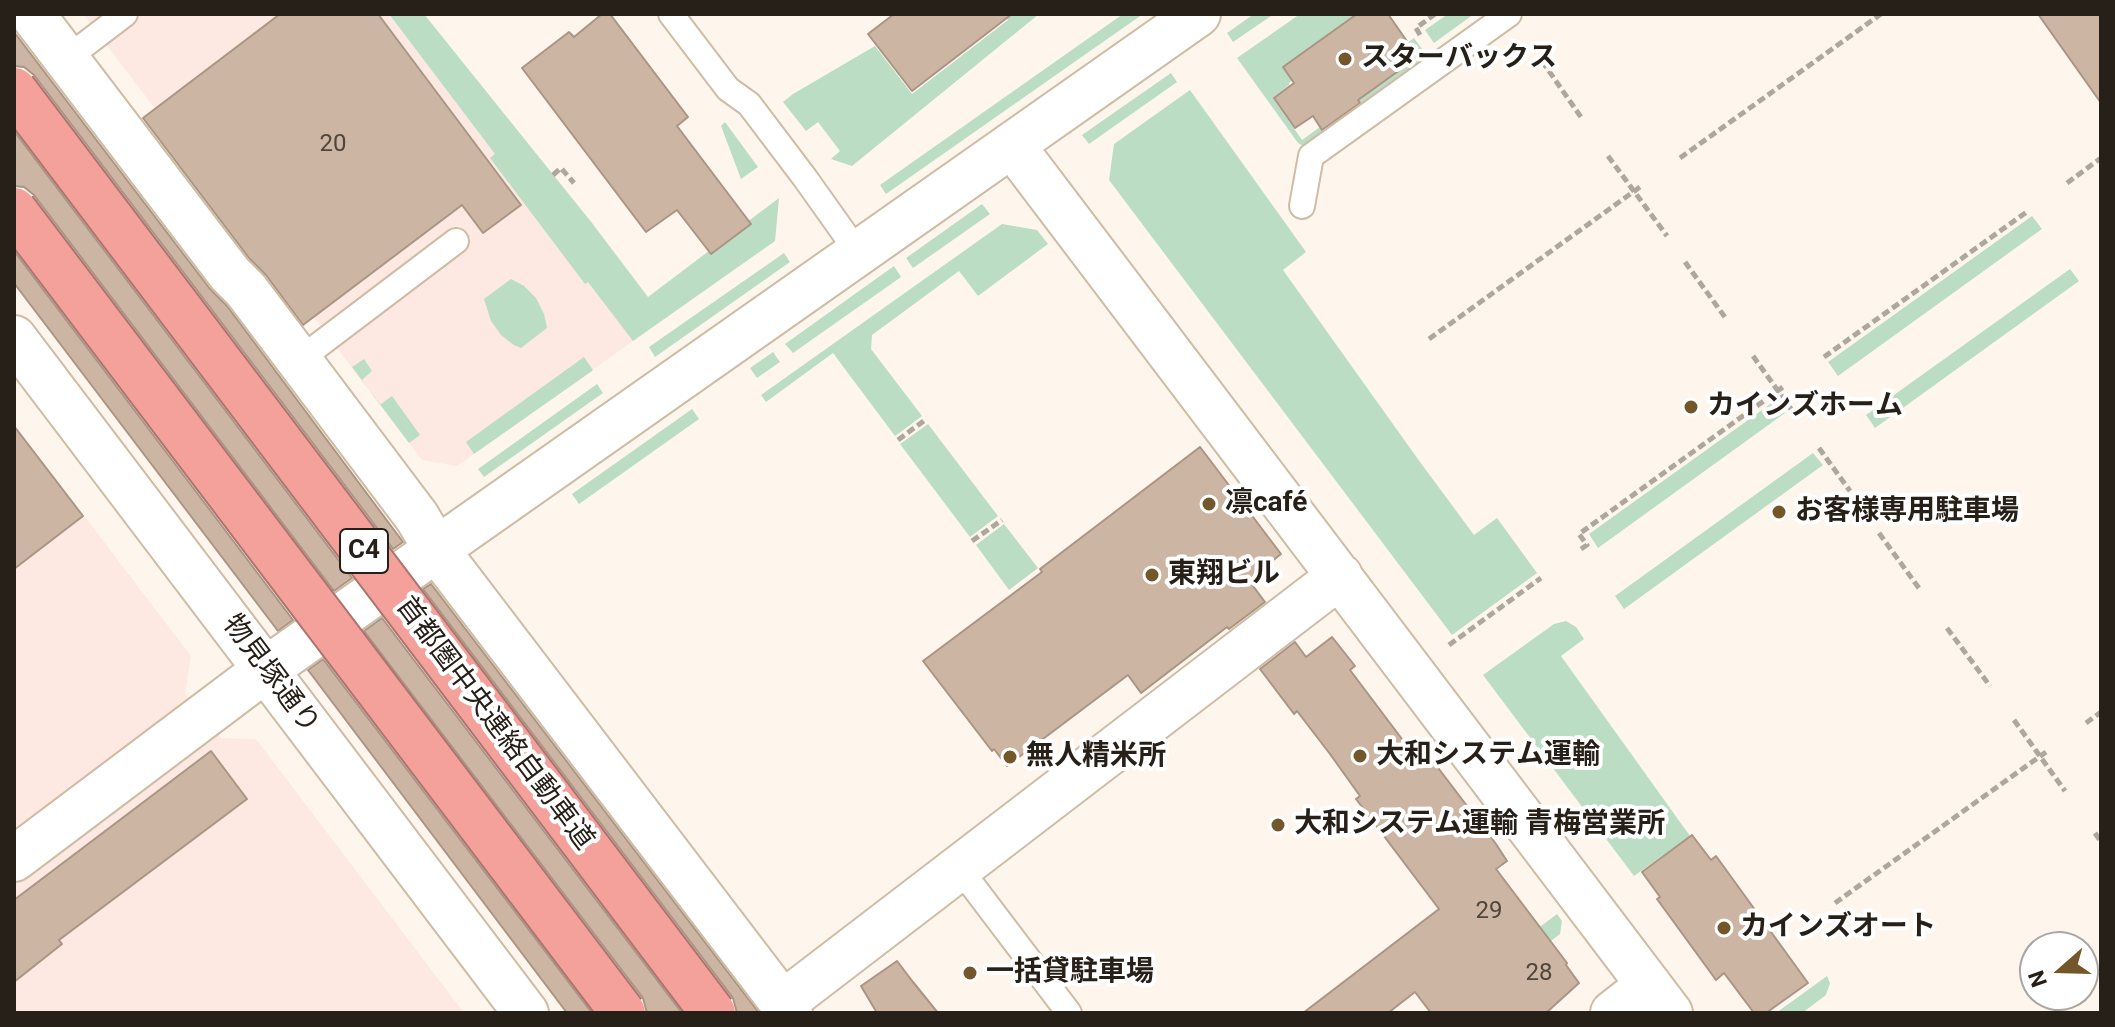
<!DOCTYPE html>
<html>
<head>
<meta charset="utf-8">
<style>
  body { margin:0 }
  #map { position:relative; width:2115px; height:1027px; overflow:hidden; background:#fef6ed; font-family:Roboto,sans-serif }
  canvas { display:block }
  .frame { position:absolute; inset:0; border:16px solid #272018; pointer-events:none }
  .north { position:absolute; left:2019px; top:931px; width:80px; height:80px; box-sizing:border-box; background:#fff; border:2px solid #a9a6a3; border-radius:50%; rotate:250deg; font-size:22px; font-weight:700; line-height:32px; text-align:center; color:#272018 }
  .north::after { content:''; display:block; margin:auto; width:28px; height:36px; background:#735629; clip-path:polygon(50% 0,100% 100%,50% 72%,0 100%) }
</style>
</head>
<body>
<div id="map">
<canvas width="2115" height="1027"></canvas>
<div class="frame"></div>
<div class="north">N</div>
</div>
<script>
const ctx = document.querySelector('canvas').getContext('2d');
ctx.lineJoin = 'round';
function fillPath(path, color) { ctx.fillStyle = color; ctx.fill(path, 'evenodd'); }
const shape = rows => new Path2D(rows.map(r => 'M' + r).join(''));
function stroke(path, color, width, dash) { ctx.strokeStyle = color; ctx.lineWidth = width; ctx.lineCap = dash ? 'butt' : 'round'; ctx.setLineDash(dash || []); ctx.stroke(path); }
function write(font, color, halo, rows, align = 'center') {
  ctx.font = font + ' Roboto,"Noto Sans JP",sans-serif'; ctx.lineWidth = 8; ctx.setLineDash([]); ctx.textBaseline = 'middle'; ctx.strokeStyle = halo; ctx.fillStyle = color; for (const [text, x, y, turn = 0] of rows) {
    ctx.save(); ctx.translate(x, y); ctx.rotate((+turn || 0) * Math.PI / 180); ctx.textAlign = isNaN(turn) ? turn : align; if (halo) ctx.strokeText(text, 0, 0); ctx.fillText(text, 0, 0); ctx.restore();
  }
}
const industrial = shape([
  [83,14,389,14,636,339,457,466,422,460],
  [14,424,191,656,185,693,221,738,256,739,464,1013,14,1013]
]);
const green = shape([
  [389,14,424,14,592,223,648,297,779,198,775,241,633,341,588,282,585,284,490,158,495,154],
  [1004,14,1039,14,852,166,831,159,840,151,818,122,806,131,783,102,793,94,875,46,912,94,1008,20],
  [1123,14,1143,14,886,194,880,185],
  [1254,14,1274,14,1233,42,1227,33],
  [1300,14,1367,14,1289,83,1289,85,1273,98,1302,140,1320,127,1325,135,1308,146,1303,146,1298,143,1237,58],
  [1448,14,1474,14,1434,43,1425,30],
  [1414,38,1430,60,1363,107,1356,97,1398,50],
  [1171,73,1177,82,1089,144,1082,135],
  [1190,90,1306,252,1283,270,1420,462,1474,535,1497,518,1537,573,1452,635,1109,180,1114,144],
  [725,122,758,167,741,179,721,126],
  [982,204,990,214,913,268,906,258],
  [2032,216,2042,229,1838,376,1828,362],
  [1002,224,1037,230,1048,244,978,296,959,271,872,335,871,349,922,416,906,428,895,436,833,353,766,402,761,395],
  [784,253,790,262,655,357,649,347],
  [894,266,901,277,793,353,785,344],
  [2070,269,2079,281,1875,428,1866,415],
  [511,279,524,286,536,298,544,314,547,328,521,348,514,345,501,335,491,321,484,299],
  [773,352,780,362,757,378,750,368],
  [584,357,593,370,592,371,474,454,466,442],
  [364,359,372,371,362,380,380,405,392,396,420,435,409,443,352,367],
  [597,384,603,393,484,477,478,469],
  [1776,400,1785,413,1598,548,1589,534],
  [692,409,699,419,579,504,572,494],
  [928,424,998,516,970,537,900,444],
  [1813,453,1823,465,1624,609,1615,596],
  [1004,524,1038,568,1009,590,976,545],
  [1566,621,1576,627,1584,639,1561,656,1690,836,1634,876,1483,675,1554,624],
  [1557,914,1562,921,1560,934,1547,944,1537,929],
  [1827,976,1830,983,1826,995,1802,1013,1776,1013]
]);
const building = shape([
  [280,14,378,14,521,205,483,233,462,205,303,325,266,275,249,258,143,118,280,14],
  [602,14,610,14,688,117,677,126,751,224,711,254,677,210,646,232,522,68,569,32,574,37,602,14],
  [894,14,1012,14,912,91,868,34,894,14],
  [1357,14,1388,14,1418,57,1358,100,1360,103,1322,130,1313,116,1295,128,1274,98,1294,83,1283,67,1357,14],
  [2038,14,2101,14,2101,103,2038,14],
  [14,32,210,289,227,306,403,542,393,549,34,75,24,67,14,66,14,32],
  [14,131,352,578,334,591,34,195,24,187,14,186,14,131],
  [14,251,293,620,278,631,14,283,14,251],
  [14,426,83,516,14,569,14,426],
  [1200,447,1281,554,1271,562,1273,564,1250,582,1265,602,1229,629,1227,627,1141,693,1128,675,1007,766,994,749,992,751,923,661,1042,572,1040,569,1200,447],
  [431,584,759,1013,737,1013,733,998,423,589,431,584],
  [382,618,682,1013,647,1013,643,998,364,631,382,618],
  [1332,637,1355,666,1350,670,1414,755,1423,748,1496,844,1507,861,1496,869,1567,963,1566,965,1579,983,1546,1013,1431,1013,1415,992,1388,1013,1303,1013,1439,909,1356,799,1360,796,1330,754,1297,711,1294,714,1260,669,1295,642,1306,657,1332,637],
  [323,659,592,1013,567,1013,308,670,323,659],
  [211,751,247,799,59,940,62,944,14,982,14,900,211,751],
  [1692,835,1711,860,1716,856,1808,983,1766,1013,1754,1013,1724,973,1716,980,1657,899,1660,897,1642,872,1692,835],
  [897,961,913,982,938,1013,877,1013,861,986,897,961]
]);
const path = shape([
  [1420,35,1416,28,1435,14],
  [1542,61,1583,120],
  [1608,156,1667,236],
  [1680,158,1881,14],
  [553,175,561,168,574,183],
  [2067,183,2101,158],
  [1685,262,1727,320],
  [1429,339,1640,187],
  [1753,356,1791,409],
  [1824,357,2028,211],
  [898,440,925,420],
  [1819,448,1850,491],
  [1879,533,1921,591],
  [972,541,1002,520],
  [1581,549,1587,545,1579,534,1783,387],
  [1947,628,1990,686],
  [1449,645,1541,578],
  [2014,720,2065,791],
  [2086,723,2101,712],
  [2095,833,2101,842],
  [1835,903,2046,752]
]);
const lane = shape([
  [671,14,728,89,749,104,805,178,859,254],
  [66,59,125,14],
  [1302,206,1311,156,1509,14],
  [299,360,456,241],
  [960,869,1069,1013]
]);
const street = shape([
  [32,14,230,274,246,290,417,517,436,549,790,1013],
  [1012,145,1670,1013],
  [14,859,265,670],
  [783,1003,1340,576],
  [1613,1013,1649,985]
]);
const secondary = shape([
  [14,338,526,1013],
  [265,670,1198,14]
]);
const highwayBridge = shape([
  [14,90,713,1013],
  [14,210,623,1013]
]);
const markers = [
  [1345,59,8,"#735629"],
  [1691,407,8,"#735629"],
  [1209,504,8,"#735629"],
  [1779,512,8,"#735629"],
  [1152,575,8,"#735629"],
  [1360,756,8,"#735629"],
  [1010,757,8,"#735629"],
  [1278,825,8,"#735629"],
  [1724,928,8,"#735629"],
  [970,973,8,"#735629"]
];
const numberNames = [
  ["20",333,145],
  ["29",1489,912],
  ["28",1539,974]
];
const shields = [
  [364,551,48]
];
const shieldNames = [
  ["C4",364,551]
];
const poiNames = [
  ["スターバックス",1361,59],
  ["カインズホーム",1707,407],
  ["凛café",1225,504],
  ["お客様専用駐車場",1795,512],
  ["東翔ビル",1168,575],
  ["大和システム運輸",1376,756],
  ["無人精米所",1026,757],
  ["大和システム運輸 青梅営業所",1294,825],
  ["カインズオート",1740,928],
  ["一括貸駐車場",986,973]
];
const streetNames = [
  ["物見塚通り",270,675,53],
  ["首都圏中央連絡自動車道",494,724,53]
];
fillPath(industrial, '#fde8e2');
fillPath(green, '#baddc4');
fillPath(building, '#ccb5a3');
stroke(building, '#aa9483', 2);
stroke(lane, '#cebca5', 28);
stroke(street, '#cebca5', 48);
stroke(secondary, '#cebca5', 48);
stroke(path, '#aea79e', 5, [8, 4]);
stroke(lane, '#fff', 24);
stroke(street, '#fff', 44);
stroke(secondary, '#fff', 44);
stroke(highwayBridge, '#ac746e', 48, []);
stroke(highwayBridge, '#f4a19c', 44);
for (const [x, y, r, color] of markers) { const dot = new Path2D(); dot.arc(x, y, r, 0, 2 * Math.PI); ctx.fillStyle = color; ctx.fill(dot); stroke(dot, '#fff', 3); }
write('24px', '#50453b', null, numberNames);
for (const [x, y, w] of shields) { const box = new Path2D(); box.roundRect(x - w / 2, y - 22, w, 44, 6); ctx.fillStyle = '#fff'; ctx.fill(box); stroke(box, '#272018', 2); }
write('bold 26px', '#272018', null, shieldNames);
write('bold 28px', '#272018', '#fff', poiNames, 'left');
write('28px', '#272018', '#fff', streetNames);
</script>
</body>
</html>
